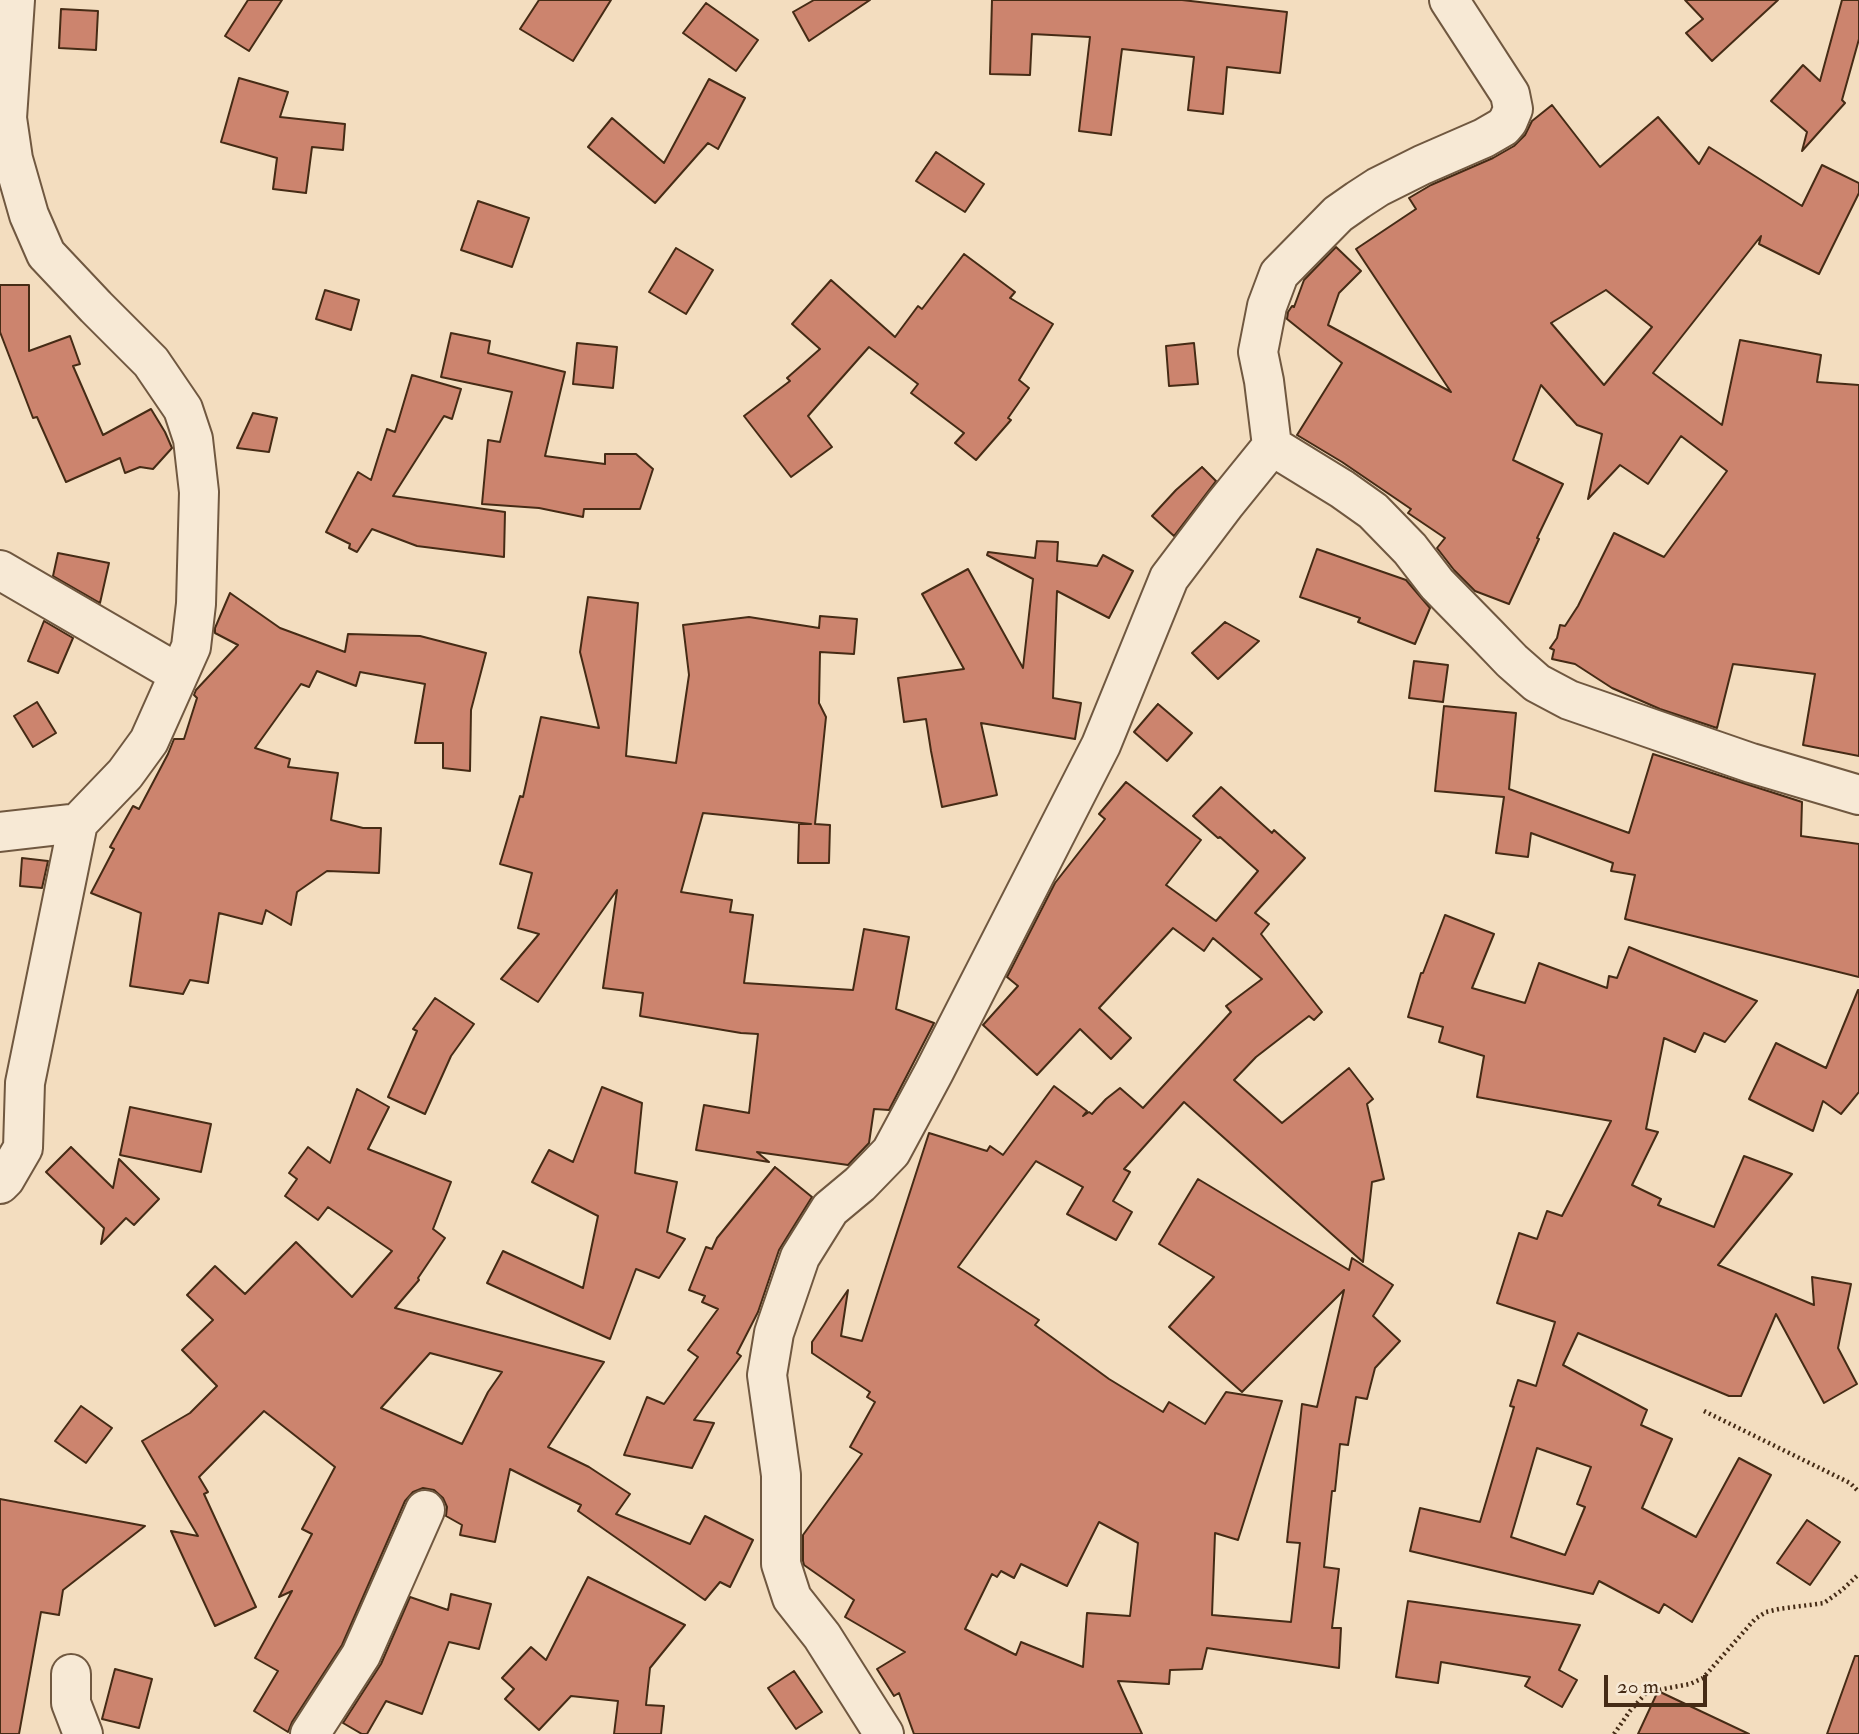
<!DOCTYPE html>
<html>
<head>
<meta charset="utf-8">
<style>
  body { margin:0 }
  #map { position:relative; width:1859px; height:1734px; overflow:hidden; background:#f3ddbf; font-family:"IM FELL Double Pica",serif }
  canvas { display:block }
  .scale { position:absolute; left:1604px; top:1675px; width:103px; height:32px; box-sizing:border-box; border:4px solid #452b15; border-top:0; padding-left:9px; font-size:21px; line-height:24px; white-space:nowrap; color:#452b15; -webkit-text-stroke:5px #f7e9d5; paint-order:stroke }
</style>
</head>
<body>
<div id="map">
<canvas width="1859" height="1734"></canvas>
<div class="scale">20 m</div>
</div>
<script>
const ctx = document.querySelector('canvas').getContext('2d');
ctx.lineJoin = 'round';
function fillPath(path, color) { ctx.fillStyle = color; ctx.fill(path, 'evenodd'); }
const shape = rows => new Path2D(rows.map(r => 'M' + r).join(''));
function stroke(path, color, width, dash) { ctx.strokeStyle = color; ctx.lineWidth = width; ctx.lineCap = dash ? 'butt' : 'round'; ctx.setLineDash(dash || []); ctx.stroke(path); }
const building = shape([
  [248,0,282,0,249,51,225,36,248,0],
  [539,0,611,0,573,61,520,29,539,0],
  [814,0,870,0,809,41,793,12,814,0],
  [992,0,1182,0,1287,12,1280,73,1227,67,1223,114,1188,110,1194,57,1122,49,1111,135,1079,131,1090,37,1032,34,1030,75,990,74,992,0],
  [1685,0,1778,0,1712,61,1686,33,1703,19,1685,0],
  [1842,0,1859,0,1859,39,1842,100,1845,103,1802,151,1807,132,1771,101,1803,65,1820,81,1842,0],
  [706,3,758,40,736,71,683,33,706,3],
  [61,9,98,11,96,50,59,48,61,9],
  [239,78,288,92,280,117,345,124,343,150,312,147,306,193,273,189,277,158,221,142,239,78],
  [709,79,745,98,718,149,708,143,655,203,588,147,612,118,664,163,709,79],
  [1552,105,1600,167,1658,117,1699,164,1709,147,1802,206,1822,165,1859,183,1859,193,1819,274,1759,244,1761,236,1653,373,1722,425,1740,340,1821,355,1817,382,1859,385,1859,756,1803,745,1815,674,1733,664,1717,728,1660,709,1612,688,1575,664,1552,659,1554,650,1550,648,1557,638,1560,625,1565,626,1578,606,1614,533,1664,557,1727,471,1681,436,1648,484,1620,465,1588,499,1602,434,1577,425,1541,385,1513,460,1563,484,1537,538,1539,539,1509,604,1475,591,1454,570,1437,548,1445,538,1408,513,1411,509,1342,462,1297,435,1342,363,1287,319,1288,312,1292,306,1294,307,1304,280,1336,247,1361,271,1339,293,1328,325,1451,392,1356,249,1416,209,1409,198,1431,185,1493,158,1514,146,1525,135,1532,121,1552,105],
  [1606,290,1652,327,1604,385,1551,323,1606,290],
  [936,152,984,184,965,212,916,181,936,152],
  [478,201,529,218,512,267,461,250,478,201],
  [676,248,713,270,686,314,649,292,676,248],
  [964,254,1015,292,1010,298,1053,324,1019,380,1029,388,1008,418,1011,420,976,460,955,443,964,433,911,393,918,384,869,347,808,416,832,447,791,477,744,416,790,381,787,378,820,349,792,324,831,280,895,337,918,306,922,309,964,254],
  [0,285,29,285,29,351,70,336,80,364,73,366,103,435,151,409,165,432,172,448,153,469,140,467,125,473,120,458,66,482,37,417,33,418,0,332,0,285],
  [325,290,359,300,351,330,316,319,325,290],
  [451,333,490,341,488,353,565,372,545,456,605,464,605,454,636,454,653,469,640,509,584,509,583,517,539,508,482,504,488,440,500,442,512,392,441,377,451,333],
  [577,343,617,347,613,388,573,384,577,343],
  [1194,343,1198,384,1169,386,1166,346,1194,343],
  [412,375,461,389,452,419,444,416,393,496,505,512,504,557,417,546,372,529,357,552,349,548,350,544,326,532,358,472,371,480,387,429,395,432,412,375],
  [253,413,277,418,269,452,237,448,253,413],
  [1202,467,1216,481,1174,536,1152,516,1176,490,1202,467],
  [1037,541,1058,542,1057,561,1097,566,1103,555,1133,571,1109,618,1057,591,1053,698,1081,703,1075,739,981,723,997,795,942,807,931,751,926,719,904,722,898,678,964,669,922,594,968,569,1023,668,1033,579,987,555,988,552,1035,558,1037,541],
  [1317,549,1406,580,1430,608,1415,644,1358,622,1360,618,1300,597,1317,549],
  [58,553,109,563,100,603,53,576,58,553],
  [230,593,280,628,345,652,348,634,420,636,486,653,471,710,470,771,443,768,443,743,415,743,425,684,360,672,356,686,317,671,309,687,301,684,255,748,290,759,288,767,338,773,331,820,363,828,381,828,379,873,327,871,297,892,291,925,266,910,262,924,219,913,208,983,190,980,183,994,130,986,141,913,91,893,114,849,110,847,133,806,139,809,168,754,174,739,184,739,197,698,194,695,196,690,238,645,215,633,215,628,230,593],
  [588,597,638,603,626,756,676,763,689,675,683,625,749,617,819,628,820,616,857,619,854,654,820,652,819,703,826,717,815,824,830,825,829,863,798,863,799,824,811,824,703,813,681,892,732,900,730,912,753,915,744,983,853,990,864,929,909,937,896,1009,934,1023,889,1110,874,1109,869,1143,848,1165,757,1152,769,1162,696,1150,704,1105,749,1113,758,1034,741,1033,640,1016,643,993,603,988,617,890,538,1002,501,979,539,934,518,928,532,873,500,864,520,796,523,797,541,717,599,728,580,652,588,597],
  [44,621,73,638,58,673,28,661,44,621],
  [1225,622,1259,641,1218,679,1192,653,1225,622],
  [1414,661,1448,665,1443,702,1409,698,1414,661],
  [37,702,56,733,33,747,14,716,37,702],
  [1158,704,1192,733,1167,761,1134,732,1158,704],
  [1444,706,1516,713,1509,789,1629,833,1653,754,1802,802,1801,836,1859,844,1859,977,1625,919,1635,875,1611,871,1613,863,1531,833,1528,857,1496,853,1504,797,1435,791,1444,706],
  [1126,782,1201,840,1166,885,1216,921,1258,871,1220,837,1218,838,1193,816,1221,787,1272,833,1274,830,1305,858,1255,913,1269,924,1261,934,1322,1012,1314,1020,1309,1016,1256,1057,1234,1080,1282,1123,1349,1068,1373,1099,1367,1104,1384,1179,1372,1182,1363,1262,1184,1102,1124,1169,1130,1172,1113,1201,1132,1212,1116,1240,1067,1214,1083,1187,1036,1161,958,1267,1039,1320,1035,1325,1109,1379,1163,1412,1169,1402,1205,1424,1226,1392,1282,1401,1238,1540,1215,1533,1212,1615,1291,1622,1300,1543,1287,1542,1302,1404,1317,1407,1344,1290,1242,1392,1169,1327,1214,1277,1159,1244,1198,1179,1349,1270,1352,1258,1393,1285,1373,1316,1400,1341,1375,1368,1367,1399,1356,1397,1348,1445,1340,1444,1335,1491,1332,1491,1324,1567,1339,1569,1332,1628,1341,1628,1339,1668,1207,1648,1202,1669,1170,1670,1169,1684,1118,1681,1142,1734,914,1734,899,1693,894,1696,877,1669,905,1652,845,1617,854,1600,804,1565,803,1561,803,1535,862,1454,850,1447,875,1402,867,1397,870,1392,812,1353,812,1342,848,1290,841,1336,862,1341,929,1133,987,1151,990,1146,1003,1155,1054,1086,1087,1111,1083,1116,1089,1112,1092,1114,1106,1099,1120,1088,1143,1108,1231,1012,1226,1006,1262,979,1213,938,1204,951,1173,928,1099,1008,1131,1038,1111,1059,1080,1029,1037,1075,983,1025,1018,986,1007,977,1055,883,1105,819,1099,814,1126,782],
  [1099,1522,1138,1543,1130,1616,1087,1613,1083,1667,1021,1642,1016,1655,965,1629,992,1574,997,1577,1001,1571,1014,1578,1021,1564,1067,1586,1099,1522],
  [22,858,48,861,42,888,20,886,22,858],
  [1445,915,1494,934,1472,988,1525,1003,1539,963,1607,988,1609,976,1617,978,1629,947,1757,1001,1725,1042,1704,1033,1695,1052,1664,1038,1646,1129,1658,1132,1632,1185,1661,1199,1658,1205,1714,1227,1744,1156,1792,1174,1718,1265,1814,1305,1812,1277,1851,1284,1838,1348,1857,1384,1824,1403,1776,1314,1741,1396,1729,1396,1578,1333,1563,1365,1647,1410,1641,1425,1672,1439,1642,1508,1696,1537,1739,1458,1771,1475,1692,1622,1664,1604,1659,1613,1599,1581,1593,1594,1410,1551,1420,1508,1480,1522,1514,1407,1510,1406,1518,1380,1536,1386,1555,1322,1497,1303,1519,1233,1537,1239,1547,1211,1562,1216,1611,1121,1477,1097,1484,1056,1439,1042,1443,1027,1408,1017,1421,973,1423,973,1445,915],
  [1537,1448,1591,1467,1577,1504,1585,1507,1565,1555,1511,1537,1537,1448],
  [1858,990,1859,990,1859,1092,1841,1114,1823,1101,1813,1131,1749,1099,1776,1043,1826,1068,1858,990],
  [435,998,474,1024,451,1056,425,1114,388,1097,417,1031,413,1029,435,998],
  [602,1087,642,1103,635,1173,677,1182,667,1232,685,1239,659,1278,636,1269,610,1339,487,1283,503,1251,583,1288,598,1216,532,1182,549,1150,573,1162,602,1087],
  [357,1089,389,1107,368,1149,451,1182,433,1229,445,1238,418,1278,419,1280,395,1308,604,1362,548,1447,589,1467,630,1494,616,1514,690,1544,705,1516,753,1540,730,1587,720,1582,705,1600,578,1511,581,1505,510,1469,495,1542,460,1535,462,1525,446,1516,447,1507,443,1498,434,1490,423,1488,413,1492,405,1501,342,1645,292,1722,288,1732,254,1711,278,1671,255,1658,292,1591,279,1597,312,1534,302,1529,335,1467,264,1411,199,1477,208,1492,204,1494,256,1607,215,1626,171,1531,198,1536,142,1441,190,1413,217,1386,182,1350,213,1320,187,1295,215,1266,245,1294,296,1242,352,1297,392,1251,328,1207,318,1220,285,1196,297,1179,289,1173,308,1147,330,1163,357,1089],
  [430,1353,502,1372,488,1392,462,1444,381,1408,430,1353],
  [130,1107,211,1124,201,1172,120,1155,130,1107],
  [71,1147,113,1188,119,1159,159,1199,134,1225,126,1218,101,1244,104,1228,46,1172,71,1147],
  [775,1167,812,1197,779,1250,758,1312,737,1353,741,1356,694,1420,714,1423,692,1468,624,1455,647,1397,664,1404,698,1357,688,1350,718,1309,702,1302,705,1296,689,1290,706,1247,712,1249,717,1238,775,1167],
  [81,1406,112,1428,86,1463,55,1441,81,1406],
  [0,1499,145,1526,63,1590,59,1615,41,1612,19,1734,0,1734,0,1499],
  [1807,1520,1840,1542,1810,1585,1777,1563,1807,1520],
  [588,1577,685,1625,650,1668,646,1705,664,1706,661,1734,614,1734,618,1701,571,1696,539,1730,505,1699,514,1689,502,1678,531,1647,546,1660,588,1577],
  [451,1594,491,1604,479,1649,449,1642,422,1714,386,1701,367,1734,362,1734,343,1723,381,1664,410,1597,448,1610,451,1594],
  [1408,1601,1580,1625,1559,1670,1577,1680,1562,1707,1525,1686,1530,1677,1441,1662,1438,1683,1396,1677,1408,1601],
  [1855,1656,1859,1656,1859,1734,1827,1734,1855,1656],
  [115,1669,152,1679,139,1728,102,1719,115,1669],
  [794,1671,822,1712,796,1729,768,1688,794,1671],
  [1658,1691,1749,1734,1638,1734,1658,1691]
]);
const path = shape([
  [1704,1411,1850,1483,1859,1492],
  [1614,1734,1630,1711,1647,1692,1690,1684,1703,1678,1755,1619,1766,1612,1779,1609,1824,1603,1842,1590,1859,1574]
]);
const minor = shape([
  [1272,446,1342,489,1373,511,1410,549,1437,584,1487,635,1512,661,1537,683,1569,700,1751,763,1859,795],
  [0,570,179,674],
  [0,832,78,823],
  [0,1184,5,1179,23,1148,25,1083,78,823,125,774,149,741,191,647,196,604,199,492,193,439,183,409,151,362,96,307,46,254,29,215,13,159,7,118,15,0],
  [71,1674,71,1703,83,1734],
  [310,1734,361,1655,425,1510],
  [884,1734,822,1636,792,1598,781,1564,781,1475,767,1375,774,1333,800,1257,830,1209,860,1184,891,1152,934,1072,1101,745,1169,578,1225,504,1272,446,1264,381,1258,352,1267,306,1279,274,1338,214,1358,200,1378,187,1422,165,1484,138,1503,127,1508,121,1513,109,1510,94,1449,0]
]);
fillPath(building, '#cc846e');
stroke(building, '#452b15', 2);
stroke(minor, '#705840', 42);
stroke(path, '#452b15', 4.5, [2, 3.5]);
stroke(minor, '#f7e9d5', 38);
</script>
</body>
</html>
